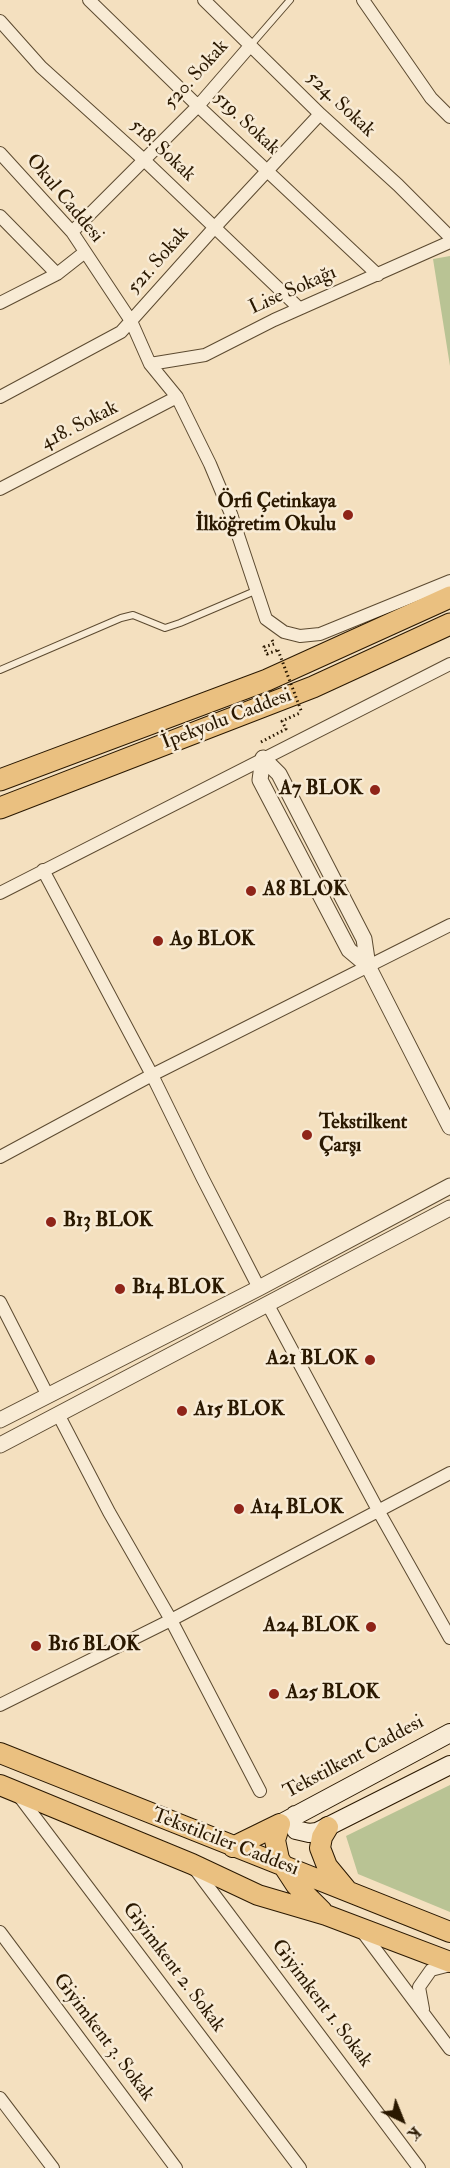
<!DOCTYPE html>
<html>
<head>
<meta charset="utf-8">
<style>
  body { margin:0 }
  #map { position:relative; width:450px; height:2168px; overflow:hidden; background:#f4e0bf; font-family:"IM FELL Double Pica",serif }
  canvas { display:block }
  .north { position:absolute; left:372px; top:2090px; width:60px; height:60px; -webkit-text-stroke:4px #f8ebd5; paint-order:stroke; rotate:137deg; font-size:16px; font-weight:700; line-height:24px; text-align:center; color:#2a1800 }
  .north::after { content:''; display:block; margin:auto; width:21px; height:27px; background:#2a1800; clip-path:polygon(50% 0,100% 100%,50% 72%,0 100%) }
</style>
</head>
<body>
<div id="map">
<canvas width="450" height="2168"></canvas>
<div class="north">K</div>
</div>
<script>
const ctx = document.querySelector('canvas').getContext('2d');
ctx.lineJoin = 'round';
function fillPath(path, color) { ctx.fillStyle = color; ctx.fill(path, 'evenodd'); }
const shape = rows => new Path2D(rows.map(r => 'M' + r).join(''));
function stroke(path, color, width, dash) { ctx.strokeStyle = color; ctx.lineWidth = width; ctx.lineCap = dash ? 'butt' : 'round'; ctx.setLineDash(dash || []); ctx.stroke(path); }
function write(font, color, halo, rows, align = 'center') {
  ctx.font = font + ' "IM FELL Double Pica",serif'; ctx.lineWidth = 5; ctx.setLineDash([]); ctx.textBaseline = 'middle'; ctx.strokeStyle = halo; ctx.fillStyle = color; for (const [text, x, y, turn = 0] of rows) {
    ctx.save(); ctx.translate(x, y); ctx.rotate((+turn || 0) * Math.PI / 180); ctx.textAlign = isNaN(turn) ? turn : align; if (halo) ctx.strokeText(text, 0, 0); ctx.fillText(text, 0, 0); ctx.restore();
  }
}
const green = shape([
  [450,256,450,366,433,259],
  [450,1785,450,1912,358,1874,346,1836]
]);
const path = shape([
  [272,640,274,644,264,647,267,654,278,650],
  [261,742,286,729,282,721,300,713]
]);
const service = shape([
  [250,46,290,0],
  [0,670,121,618,133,615,165,628,180,623,255,591]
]);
const minor = shape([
  [89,0,198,106,378,275],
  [204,0,320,114,398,185,450,237],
  [363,0,431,98,450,117],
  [0,21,41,67,144,160,299,308],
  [0,153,72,232,131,321,150,364,177,397,210,464,231,514,266,619,284,632,300,636,320,634,450,581],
  [0,216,57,274],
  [72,232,198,106,250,46],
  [0,303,57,274,85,252],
  [150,364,205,355,274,320,450,242],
  [0,397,121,332,215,227,320,114],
  [0,489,177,397],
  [43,870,152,1075,202,1177,259,1288],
  [0,893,450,664],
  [0,1157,152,1075,450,925],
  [0,1302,48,1396],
  [268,1305,379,1512,450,1638],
  [58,1414,109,1512,171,1620,260,1791],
  [0,1705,171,1620,450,1473],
  [19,1796,300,2168],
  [195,1869,419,2168],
  [361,1930,450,2049],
  [0,1932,176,2168],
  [423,2009,419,1987,431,1970,450,1965],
  [0,2098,53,2168]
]);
const tertiary = shape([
  [263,758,279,774,364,939,368,966,450,1127],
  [263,758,260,780,349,950,368,966],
  [0,1420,259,1288,450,1186],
  [0,1445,450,1208]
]);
const secondary = shape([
  [295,1815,292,1821,296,1830,309,1833,317,1832,450,1765],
  [280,1824,450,1733]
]);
const primary = shape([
  [0,1753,450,1932],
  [0,1785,192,1864,258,1895,326,1915,450,1962],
  [280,1824,275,1840,279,1859,296,1885,322,1911],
  [328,1827,322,1837,320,1848,327,1866,346,1889],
  [233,1847,280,1824]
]);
const trunk = shape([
  [0,780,267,680,450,597],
  [0,808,313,687,450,624]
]);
const pathBridge = shape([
  [278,650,302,713]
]);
const markers = [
  [348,515,6,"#8f2418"],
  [375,790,6,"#8f2418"],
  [251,891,6,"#8f2418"],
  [158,941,6,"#8f2418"],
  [307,1135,6,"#8f2418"],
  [51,1222,6,"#8f2418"],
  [120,1289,6,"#8f2418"],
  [370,1360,6,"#8f2418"],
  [182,1411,6,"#8f2418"],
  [239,1509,6,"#8f2418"],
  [371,1627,6,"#8f2418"],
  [36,1646,6,"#8f2418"],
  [274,1694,6,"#8f2418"]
];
const streetNames = [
  ["520. Sokak",197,75,-48],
  ["524. Sokak",340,105,43],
  ["519. Sokak",246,124,43],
  ["518. Sokak",162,151,43],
  ["Okul Caddesi",64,199,50],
  ["521. Sokak",159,261,-49],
  ["Lise Sokağı",293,291,-24],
  ["418. Sokak",80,426,-27],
  ["İpekyolu Caddesi",227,720,-21],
  ["Tekstilkent Caddesi",354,1758,-28],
  ["Tekstilciler Caddesi",225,1843,21],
  ["Giyimkent 2. Sokak",173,1968,53],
  ["Giyimkent 1. Sokak",321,2004,53],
  ["Giyimkent 3. Sokak",103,2038,53]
];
const poiNames = [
  ["Örfi Çetinkaya",336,503,"right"],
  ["İlköğretim Okulu",336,526,"right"],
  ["A7 BLOK",363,790,"right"],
  ["A8 BLOK",263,891],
  ["A9 BLOK",170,941],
  ["Tekstilkent",319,1124],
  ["Çarşı",319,1147],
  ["B13 BLOK",63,1222],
  ["B14 BLOK",132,1289],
  ["A21 BLOK",358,1360,"right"],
  ["A15 BLOK",194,1411],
  ["A14 BLOK",251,1509],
  ["A24 BLOK",359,1627,"right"],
  ["B16 BLOK",48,1646],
  ["A25 BLOK",286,1694]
];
fillPath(green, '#b9c394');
stroke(service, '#5c4a30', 8);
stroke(minor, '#5c4a30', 14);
stroke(tertiary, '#5c4a30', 17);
stroke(secondary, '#2a1800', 20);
stroke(primary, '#2a1800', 22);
stroke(trunk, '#2a1800', 23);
stroke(path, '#2a1800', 3, [1.5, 3]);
stroke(service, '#f8ebd5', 6);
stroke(minor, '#f8ebd5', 12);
stroke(tertiary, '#f8ebd5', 15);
stroke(secondary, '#f8ebd5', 18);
stroke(primary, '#eac080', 20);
stroke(trunk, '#eac080', 21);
stroke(pathBridge, '#2a1800', 3, [1.5, 3]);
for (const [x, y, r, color] of markers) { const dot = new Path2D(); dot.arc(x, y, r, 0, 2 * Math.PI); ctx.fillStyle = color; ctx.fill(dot); stroke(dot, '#f8ebd5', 2); }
write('20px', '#2a1800', '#f8ebd5', streetNames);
write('bold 20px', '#2a1800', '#f8ebd5', poiNames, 'left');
</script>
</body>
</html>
